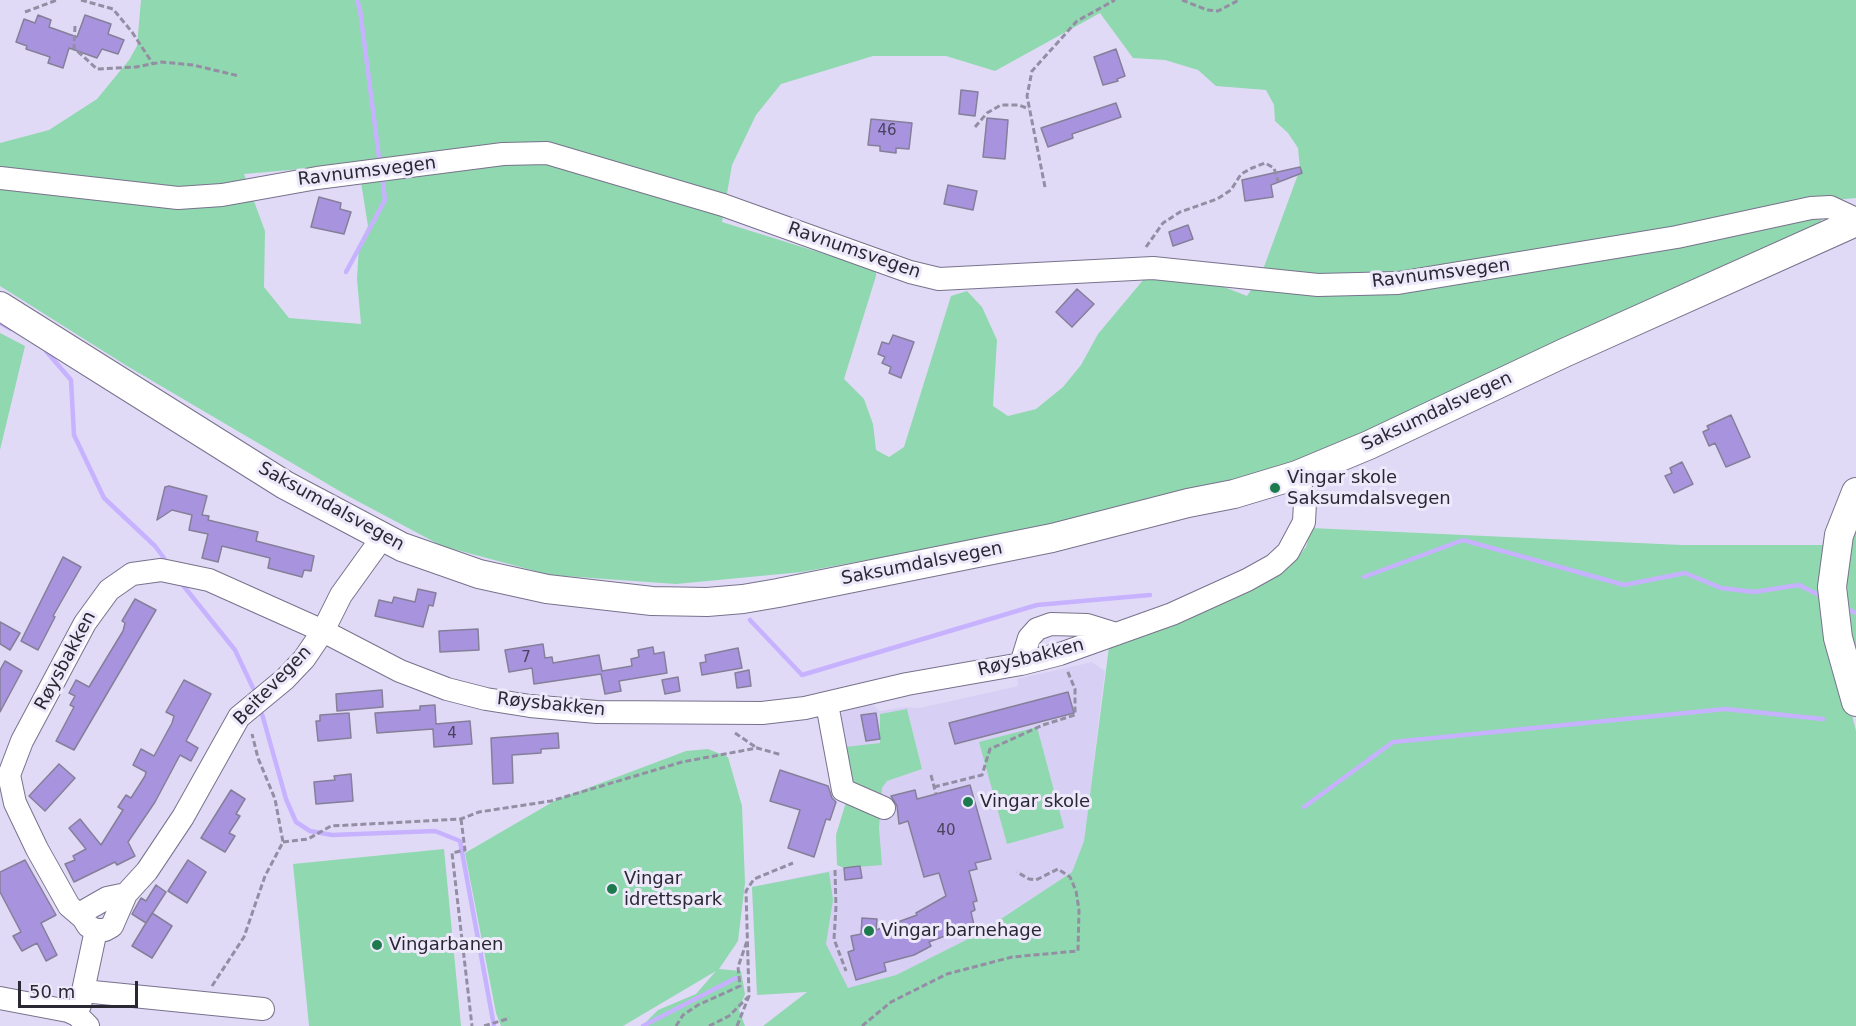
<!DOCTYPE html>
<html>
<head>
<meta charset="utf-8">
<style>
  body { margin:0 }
  #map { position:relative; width:1856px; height:1026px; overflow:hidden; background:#e1daf7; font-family:"DejaVu Sans",sans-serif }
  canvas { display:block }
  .scale { position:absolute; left:18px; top:981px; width:120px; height:27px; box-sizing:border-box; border:3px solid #2a2833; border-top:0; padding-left:8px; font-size:18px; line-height:21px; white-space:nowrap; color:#2a2833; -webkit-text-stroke:4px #ede9fb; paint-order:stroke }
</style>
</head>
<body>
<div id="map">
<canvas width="1856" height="1026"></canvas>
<div class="scale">50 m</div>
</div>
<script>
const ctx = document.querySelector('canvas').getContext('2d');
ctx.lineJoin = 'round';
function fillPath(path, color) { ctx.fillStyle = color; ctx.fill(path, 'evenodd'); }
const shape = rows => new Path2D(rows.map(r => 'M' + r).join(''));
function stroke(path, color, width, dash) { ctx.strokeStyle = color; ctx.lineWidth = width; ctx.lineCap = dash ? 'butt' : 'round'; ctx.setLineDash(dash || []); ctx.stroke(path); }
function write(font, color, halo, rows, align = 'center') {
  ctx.font = font + ' "DejaVu Sans",sans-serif'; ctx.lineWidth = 6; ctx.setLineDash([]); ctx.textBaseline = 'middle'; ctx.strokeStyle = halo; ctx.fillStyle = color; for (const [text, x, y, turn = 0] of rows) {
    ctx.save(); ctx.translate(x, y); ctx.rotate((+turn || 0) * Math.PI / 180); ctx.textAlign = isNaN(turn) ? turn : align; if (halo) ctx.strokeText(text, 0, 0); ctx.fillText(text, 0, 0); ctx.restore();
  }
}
const built = shape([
  [1092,662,1105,671,1084,841,1072,872,978,934,896,975,858,988,757,995,752,887,843,868,837,865,836,835,850,789,841,716,845,708,867,700,880,711,905,707,919,708,1018,686,1017,679]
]);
const green = shape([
  [141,0,1856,0,1856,198,1834,200,1816,229,1796,241,1286,466,1099,517,802,572,676,584,550,575,442,546,348,496,127,366,0,286,0,143,49,130,97,99,129,60,137,46],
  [1100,13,1133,58,1165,60,1198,70,1216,86,1266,90,1274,105,1275,121,1288,133,1298,148,1300,169,1261,275,1247,296,1219,285,1144,279,1098,334,1081,365,1063,387,1036,409,1008,416,993,406,997,340,982,307,967,291,951,296,904,447,889,457,876,450,873,424,864,399,844,379,876,276,876,270,722,222,732,165,756,115,781,84,873,56,946,56,995,71],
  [358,164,368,226,359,245,357,279,361,324,289,318,264,287,265,231,244,174],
  [0,333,25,346,0,450],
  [1856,522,1856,658,1849,633,1846,557],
  [1311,528,1682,545,1826,545,1847,695,1856,731,1856,1026,763,1026,807,992,757,995,752,887,829,872,833,900,826,944,848,988,896,975,978,934,1072,872,1084,841,1109,647,1292,564,1306,547],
  [907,709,922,769,887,781,882,788,879,828,882,865,844,868,837,865,836,835,850,789,845,747,880,743,880,714],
  [1037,727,1064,828,1007,844,979,742],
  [708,749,728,757,742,806,745,883,738,941,719,969,741,971,745,994,739,1010,745,1026,648,1026,646,1022,658,1010,696,994,716,971,623,1026,501,1026,496,1013,465,853,556,800,686,751],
  [444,849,461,1026,309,1026,293,864]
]);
const stream = shape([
  [357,0,360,10,379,157],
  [346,272,385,200,383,183],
  [0,323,11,329],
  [46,351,71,380,74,435,104,498,155,546,164,558],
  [1364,577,1463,540,1624,585,1685,573,1721,588,1754,592,1799,585,1819,595],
  [182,584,235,650,253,688],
  [1847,609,1856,613],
  [750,620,802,675,1037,605,1150,595],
  [262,714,286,799,296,822,310,831,332,835,435,831,460,841,494,1026],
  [1304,807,1393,742,1725,709,1823,719],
  [643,1026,736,978]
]);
const building = shape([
  [38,15,51,20,49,27,77,37,85,15,111,24,108,34,124,40,118,54,102,49,97,58,69,48,63,68,48,63,50,57,26,49,27,46,16,42,24,19,35,23,38,15],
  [1116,49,1125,76,1117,79,1118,81,1103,85,1094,57,1116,49],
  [961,90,978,92,975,116,959,114,961,90],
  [1116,103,1121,117,1072,134,1073,138,1048,147,1041,128,1116,103],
  [987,118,1008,120,1005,159,983,157,987,118],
  [871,119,912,123,909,149,896,148,896,153,880,151,880,146,868,145,871,119],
  [1300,167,1302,173,1271,185,1273,197,1245,201,1242,180,1300,167],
  [948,185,977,191,973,210,944,204,948,185],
  [319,197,341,203,340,209,351,212,344,234,311,227,319,197],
  [1188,225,1193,239,1173,246,1169,232,1188,225],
  [1077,289,1094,304,1072,327,1056,312,1077,289],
  [893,335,914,342,901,378,889,373,891,367,882,363,885,357,878,354,882,342,889,344,893,335],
  [1731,415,1750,457,1726,467,1715,443,1709,446,1703,432,1709,429,1707,426,1731,415],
  [1682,462,1693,484,1674,493,1665,476,1672,473,1670,468,1682,462],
  [169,486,207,496,202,515,209,516,208,520,258,532,256,541,314,556,311,571,304,570,302,577,268,568,270,558,222,546,218,562,202,558,208,534,189,530,192,515,172,510,157,520,165,487,169,486],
  [63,557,81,567,53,616,55,617,38,650,21,641,63,557],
  [418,589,436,593,433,606,429,605,423,627,375,616,379,600,392,603,394,597,415,602,418,589],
  [135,599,156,610,74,750,56,741,74,707,70,705,75,696,69,693,76,680,89,687,123,631,125,623,122,621,135,599],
  [0,622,20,633,10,650,0,644,0,622],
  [478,629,479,650,440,652,439,631,478,629],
  [543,644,545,658,552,657,553,663,599,655,602,671,632,666,631,659,639,657,638,650,653,647,654,654,664,652,667,673,619,681,621,691,605,694,601,674,534,684,532,668,509,672,505,650,543,644],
  [738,648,742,668,702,675,700,663,706,662,705,655,738,648],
  [5,661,22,671,0,712,0,670,5,661],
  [749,670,751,686,737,688,735,673,749,670],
  [678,677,680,691,665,694,662,680,678,677],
  [184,680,211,694,186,741,198,748,191,761,180,755,155,802,128,842,135,856,117,865,115,862,74,882,65,864,75,860,73,856,86,849,69,828,80,819,101,845,123,810,118,807,126,795,131,798,145,776,146,772,133,765,141,749,154,756,172,723,174,716,166,712,184,680],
  [382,690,383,707,337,711,336,694,382,690],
  [1068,692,1074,713,955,744,949,723,1068,692],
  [435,705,436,724,470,721,472,744,434,747,433,729,377,733,375,713,420,710,420,706,435,705],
  [349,713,351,738,318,741,316,721,320,721,320,715,349,713],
  [876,713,880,739,866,741,861,715,876,713],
  [558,733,559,748,541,749,541,753,512,755,513,783,493,784,491,738,558,733],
  [59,764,75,778,45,811,29,796,59,764],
  [780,770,828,786,832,798,836,802,830,820,826,819,814,857,788,848,800,810,770,801,780,770],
  [351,774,353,801,316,804,314,782,335,780,334,776,351,774],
  [970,785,991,859,975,863,977,869,969,871,977,901,973,902,975,910,971,912,974,925,929,942,931,946,914,955,884,963,886,971,856,980,848,952,854,950,851,936,861,934,862,918,877,919,876,930,917,915,916,913,946,896,939,873,924,877,908,821,899,824,897,806,891,796,915,790,917,799,970,785],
  [231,790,245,799,236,814,240,816,229,833,235,836,225,852,201,838,231,790],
  [25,860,56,915,41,923,57,955,46,961,37,943,22,951,13,936,21,932,0,892,0,872,25,860],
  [188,860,206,872,187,903,168,891,188,860],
  [860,866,862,878,845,880,844,868,860,866],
  [156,885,166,892,146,923,132,914,141,898,146,901,156,885],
  [152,913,172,926,152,958,132,946,152,913]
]);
const path = shape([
  [81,0,113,9,132,32,153,64],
  [1182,0,1207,10,1218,11,1239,0],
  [25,12,57,0],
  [75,26,74,48,97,69,136,67,162,62,193,65,239,76],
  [975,127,987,113,1001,105,1019,105,1029,109],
  [1045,187,1027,96,1032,71,1077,21,1115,0],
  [1146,247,1163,223,1180,212,1217,199,1231,190,1241,174,1252,168,1265,163,1274,168,1278,181],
  [735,733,757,748],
  [931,775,936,794],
  [934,787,982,775,990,749,1043,725,1075,715,1075,689,1067,670],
  [461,819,465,850,452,853,472,1026],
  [283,842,308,839,331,826,461,819,479,812,551,801,682,762,757,748,782,755],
  [835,870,836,907,834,939,846,971],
  [212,986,244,937,265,876,283,842,275,799,258,758,252,734],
  [484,1026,510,1018],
  [676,1026,683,1015,698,1005,740,986,738,967,747,941],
  [709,1026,729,1016,748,997],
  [737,1026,749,996,746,891,754,879,793,863],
  [862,1026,891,1002,947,974,1012,957,1078,951,1079,910,1076,891,1070,877,1058,869,1036,880,1029,879,1017,872]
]);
const minor = shape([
  [0,178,178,198,222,195,317,178,503,154,547,153,723,205,910,272,939,279,1153,268,1318,285,1398,283,1677,237,1811,208,1830,207,1856,219],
  [1021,664,1029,638,1037,629,1051,624,1087,625,1116,634],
  [827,704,843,790,884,808],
  [126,894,107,898,86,910,83,918,88,926,96,930,105,930,112,926,126,894,147,871,183,817,239,717,285,679,304,659,323,631,341,595,382,538],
  [83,918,69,906,37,849,15,803,9,775,22,741,85,623,109,590,132,574,161,570,209,580,323,631,400,671,447,689,486,699,530,706,597,712,762,713,805,708,907,684,1021,664,1060,654,1172,614,1247,580,1274,565,1288,552,1304,522,1305,502,1297,475],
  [83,991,263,1009],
  [0,998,68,1011,77,1015,88,1026],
  [80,1005,96,930]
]);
const major = shape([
  [0,306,285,485,402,547,479,574,547,589,652,601,707,602,743,599,778,593,1052,538,1188,503,1234,494,1297,475,1369,445,1564,353,1856,222],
  [1856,492,1839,535,1832,587,1838,638,1856,702]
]);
const markers = [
  [1275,488,6,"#1d7a4f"],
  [968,802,6,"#1d7a4f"],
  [612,889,6,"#1d7a4f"],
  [869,931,6,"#1d7a4f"],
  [377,945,6,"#1d7a4f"]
];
const numberNames = [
  ["46",887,131],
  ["7",526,658],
  ["4",452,734],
  ["40",946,831]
];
const streetNames = [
  ["Ravnumsvegen",367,172,-7],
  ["Ravnumsvegen",854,251,19],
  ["Ravnumsvegen",1441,274,-7],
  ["Saksumdalsvegen",1437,412,-25],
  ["Saksumdalsvegen",331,507,29],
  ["Saksumdalsvegen",922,564,-11],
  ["Røysbakken",1031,658,-14],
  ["Røysbakken",66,661,-62],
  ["Beitevegen",273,686,-46],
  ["Røysbakken",551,705,6]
];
const poiNames = [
  ["Vingar skole",1287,478],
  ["Saksumdalsvegen",1287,499],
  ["Vingar skole",980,802],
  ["Vingar",624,879],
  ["idrettspark",624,900],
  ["Vingar barnehage",881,931],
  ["Vingarbanen",389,945]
];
fillPath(built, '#d8d0f4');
fillPath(green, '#90d8af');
stroke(stream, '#c6b2fe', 4.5);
fillPath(building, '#a894de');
stroke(building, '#857f99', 1.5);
stroke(minor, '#78728c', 24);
stroke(major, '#78728c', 30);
stroke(path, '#938ea4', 3, [6, 3]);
stroke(minor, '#fff', 22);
stroke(major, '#fff', 28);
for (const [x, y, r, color] of markers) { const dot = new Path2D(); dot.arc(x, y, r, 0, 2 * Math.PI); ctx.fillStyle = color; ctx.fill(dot); stroke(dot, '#ede9fb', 2); }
write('15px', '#4a435e', null, numberNames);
write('18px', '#2a2833', '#ede9fb', streetNames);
write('18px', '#2a2833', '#ede9fb', poiNames, 'left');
</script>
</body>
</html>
